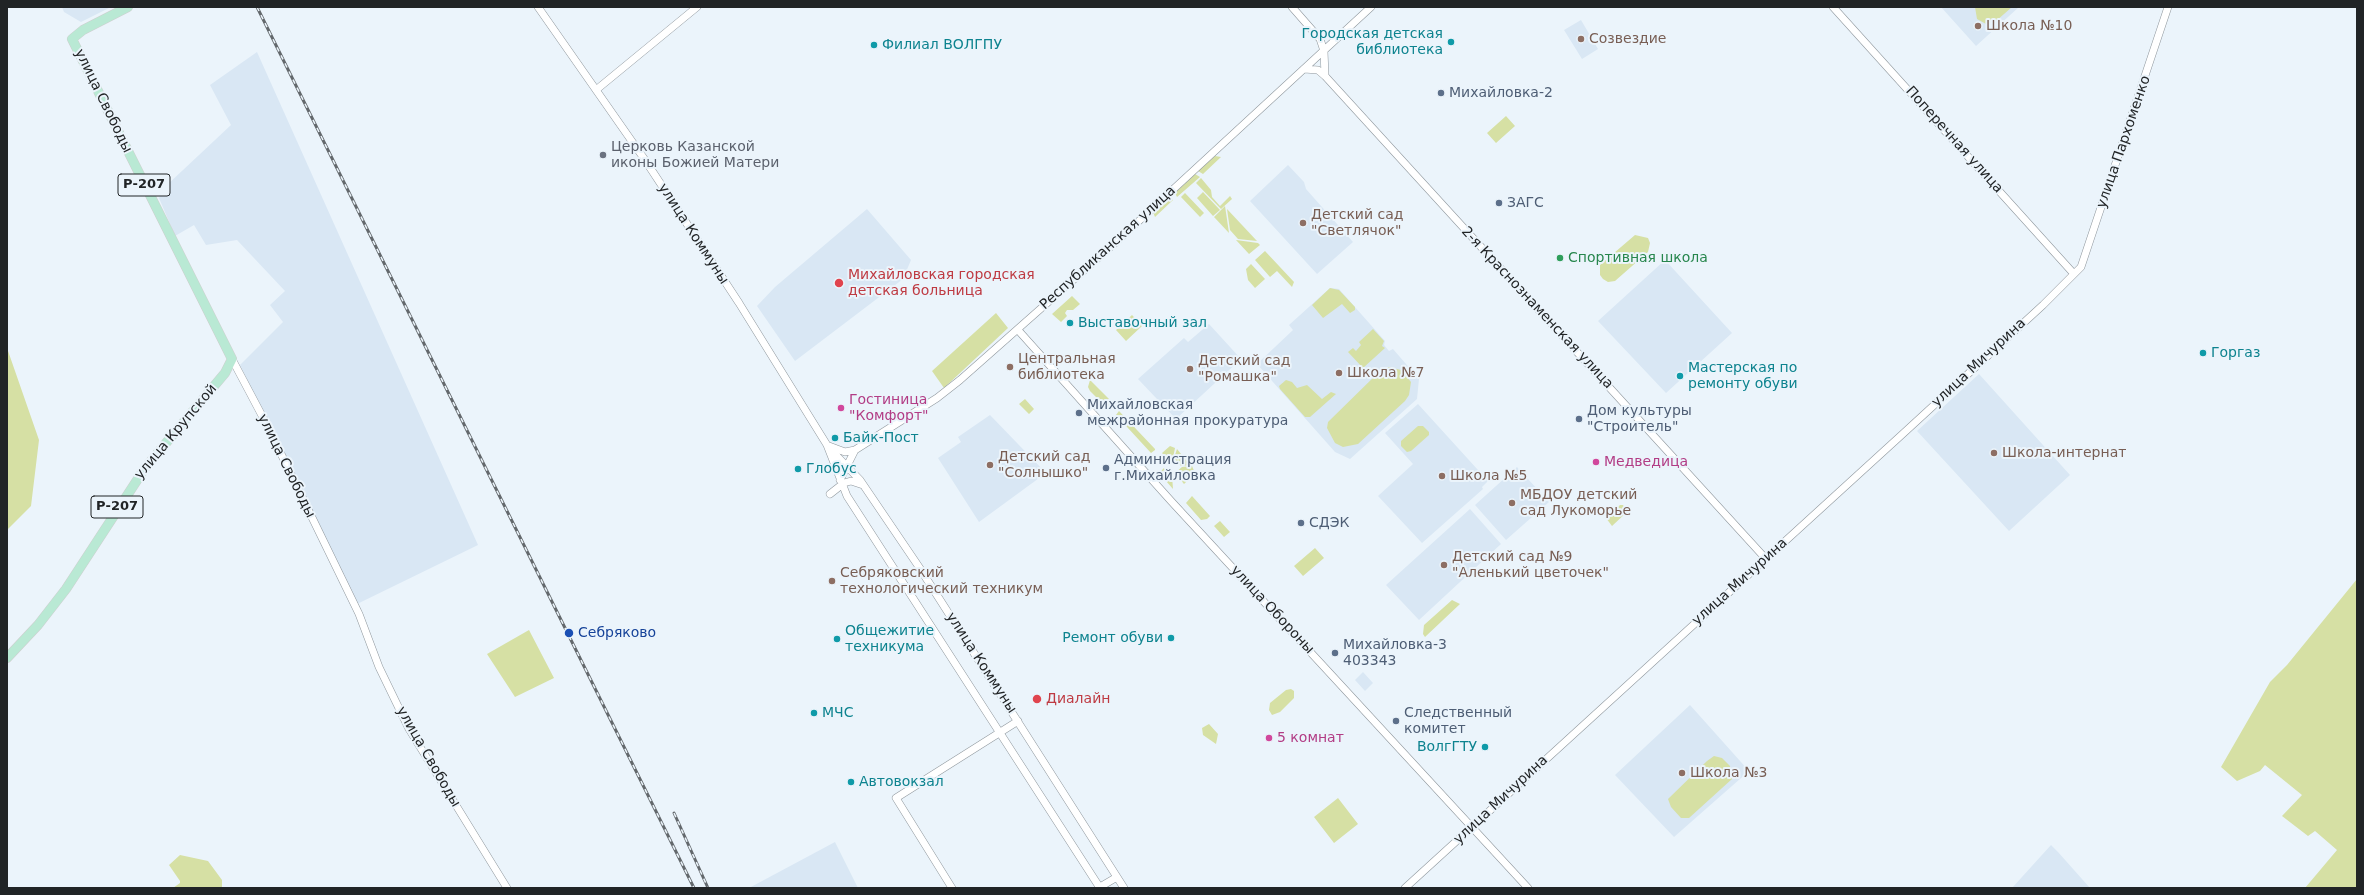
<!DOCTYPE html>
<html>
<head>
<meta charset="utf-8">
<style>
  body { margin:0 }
  #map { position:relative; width:2364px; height:895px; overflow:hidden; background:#ebf4fb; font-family:"DejaVu Sans",sans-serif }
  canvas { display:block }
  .frame { position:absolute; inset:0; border:8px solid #212426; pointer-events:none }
</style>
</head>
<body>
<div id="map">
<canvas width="2364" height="895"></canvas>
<div class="frame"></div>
</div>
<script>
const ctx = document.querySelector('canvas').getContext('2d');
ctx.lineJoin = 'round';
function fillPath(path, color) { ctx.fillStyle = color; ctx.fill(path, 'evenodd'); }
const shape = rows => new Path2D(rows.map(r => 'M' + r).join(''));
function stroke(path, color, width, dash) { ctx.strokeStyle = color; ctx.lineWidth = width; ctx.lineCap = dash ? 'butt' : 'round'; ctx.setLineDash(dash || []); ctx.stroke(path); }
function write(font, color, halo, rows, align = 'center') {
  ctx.font = font + ' "DejaVu Sans",sans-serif'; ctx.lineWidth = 4; ctx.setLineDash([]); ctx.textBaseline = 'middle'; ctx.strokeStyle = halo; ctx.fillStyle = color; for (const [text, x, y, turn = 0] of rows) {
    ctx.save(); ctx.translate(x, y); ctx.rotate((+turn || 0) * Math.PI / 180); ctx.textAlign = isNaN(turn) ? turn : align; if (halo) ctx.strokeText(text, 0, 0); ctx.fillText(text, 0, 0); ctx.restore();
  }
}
const built = shape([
  [62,7,111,7,81,22,64,12],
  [1941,7,2019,7,1976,46],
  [1581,20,1598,49,1582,59,1564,30],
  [257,52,478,545,355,605,240,365,283,322,270,305,285,291,237,240,206,245,194,225,175,236,159,198,167,185,231,125,210,85],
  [1288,165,1304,182,1306,189,1353,242,1317,274,1250,201],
  [867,209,911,260,903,279,795,361,757,306,775,287],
  [1665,260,1732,333,1666,393,1598,321],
  [1330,288,1339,289,1385,341,1384,345,1389,351,1393,349,1419,379,1417,399,1350,459,1335,452,1257,364,1293,330,1289,325],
  [1209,324,1241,359,1176,419,1138,379,1184,338,1188,342],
  [1979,374,2070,475,2009,531,1917,431],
  [1418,404,1488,481,1482,487,1483,489,1422,543,1378,496,1413,464,1385,433],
  [990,415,1046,473,979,522,938,458,961,442,958,437],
  [1517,467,1549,502,1506,540,1475,505],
  [1470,509,1501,544,1419,620,1386,585],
  [1363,672,1373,683,1365,691,1355,680],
  [1690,705,1749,771,1674,837,1615,775],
  [835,842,858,888,749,888],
  [2051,845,2058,852,2090,888,2012,888]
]);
const green = shape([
  [1975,7,2012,7,1996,21,1986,24,1977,19],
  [1506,116,1515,126,1496,143,1487,133],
  [1215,156,1221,157,1203,174,1198,171],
  [1195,174,1200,177,1177,197,1175,193],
  [1201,178,1211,190,1212,197,1220,206,1230,196,1232,199,1221,209,1196,183],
  [1203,192,1220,210,1213,216,1197,198],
  [1185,193,1204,213,1200,217,1181,197],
  [1169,197,1173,200,1155,217,1153,212],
  [1225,206,1229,233,1214,217],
  [1227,209,1257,241,1238,239,1230,230],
  [1635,235,1648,238,1650,243,1648,252,1615,281,1608,282,1603,279,1600,275,1600,265],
  [1236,240,1258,243,1260,245,1249,254],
  [1265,251,1294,282,1292,287,1277,271,1270,277,1255,260],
  [1251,264,1265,279,1255,288,1248,280,1246,269],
  [1330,288,1339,290,1355,307,1355,310,1350,313,1342,304,1323,318,1312,305],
  [1072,296,1080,304,1073,310,1067,310,1065,313,1067,316,1061,322,1052,314],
  [996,313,1008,328,944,388,932,371],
  [1132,315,1142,326,1126,341,1116,330],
  [1373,329,1384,341,1382,346,1385,348,1363,368,1348,352,1353,348,1356,351,1361,345,1359,342],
  [7,348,39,440,31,506,7,530],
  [1389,367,1401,370,1411,382,1409,395,1405,401,1358,444,1343,447,1335,443,1327,428,1328,422,1379,372],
  [1090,380,1114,404,1112,409,1108,409,1090,391,1088,387],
  [1286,380,1292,382,1297,388,1307,385,1322,399,1331,392,1336,394,1310,417,1305,417,1280,389,1279,386],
  [1025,399,1034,409,1029,414,1019,404],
  [1119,411,1155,449,1155,450,1151,453,1116,415],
  [1418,426,1423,426,1429,432,1429,435,1411,451,1407,452,1401,446,1401,441],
  [1170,446,1175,448,1173,458,1169,461,1162,453],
  [1177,449,1190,465,1181,466,1174,458],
  [1192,466,1195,473,1184,484,1175,473,1182,467],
  [1164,468,1172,476,1173,489,1159,473],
  [1192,496,1210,516,1207,519,1201,520,1186,503],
  [1620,505,1623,505,1627,512,1612,526,1606,518],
  [1220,521,1230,532,1224,537,1214,526],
  [1315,548,1324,558,1303,576,1294,566],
  [2357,579,2357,888,2305,888,2337,850,2315,831,2308,836,2282,816,2302,795,2265,765,2260,771,2237,781,2221,767,2270,682,2287,665],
  [1452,600,1460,604,1425,637,1423,634,1424,625],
  [529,630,554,678,515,697,487,654],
  [1291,689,1294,691,1294,698,1280,712,1272,715,1269,710,1270,703,1286,690],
  [1209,724,1218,734,1216,744,1203,735,1202,728],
  [1714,756,1722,758,1730,766,1732,779,1689,818,1681,818,1671,807,1668,799,1707,761],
  [1338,798,1358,824,1334,843,1314,817],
  [180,855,208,861,222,880,222,888,173,888,180,883,180,881,169,865]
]);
const minor = shape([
  [538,7,645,160,739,303,827,445,847,496,1100,888],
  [1292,7,1320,39,1324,51,1325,76,1766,559],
  [1833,7,2074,274],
  [1304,69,1318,70,1325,76],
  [596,90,697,7],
  [1018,330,1171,501,1528,888],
  [232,359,268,427,359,614,379,667,409,729,507,888],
  [829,446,845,452,855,450],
  [830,449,860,480,919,567,1124,888],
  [840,480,855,450,937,398,960,380,1115,243,1371,7],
  [830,494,844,483,851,481,863,485],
  [1100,887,1117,877],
  [952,888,896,798,1018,721],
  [1405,888,1907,430,2043,305,2081,267,2168,7]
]);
const major = shape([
  [7,658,38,625,66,589,145,468,225,373,232,359,72,39,83,30,128,7]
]);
const rail = shape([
  [257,7,694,888],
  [674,813,708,888]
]);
const markers = [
  [1978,26,4,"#8d6e63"],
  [1581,39,4,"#8d6e63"],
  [1451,42,4,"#0f9aa8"],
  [874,45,4,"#0f9aa8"],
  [1441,93,4,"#5c6f8a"],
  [603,155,4,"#6b7280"],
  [1499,203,4,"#5c6f8a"],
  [1303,223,4,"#8d6e63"],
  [1560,258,4,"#2e9e5b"],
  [839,283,5,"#e0444e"],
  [1070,323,4,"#0f9aa8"],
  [2203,353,4,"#0f9aa8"],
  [1010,367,4,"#8d6e63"],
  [1190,369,4,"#8d6e63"],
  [1339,373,4,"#8d6e63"],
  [1680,376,4,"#0f9aa8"],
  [841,408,4,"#d1479c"],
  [1079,413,4,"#5c6f8a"],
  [1579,419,4,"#5c6f8a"],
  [835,438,4,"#0f9aa8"],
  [1994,453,4,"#8d6e63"],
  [1596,462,4,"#d1479c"],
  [990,465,4,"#8d6e63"],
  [1106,468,4,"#5c6f8a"],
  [798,469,4,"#0f9aa8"],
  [1442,476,4,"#8d6e63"],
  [1512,503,4,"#8d6e63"],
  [1301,523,4,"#5c6f8a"],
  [1444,565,4,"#8d6e63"],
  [832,581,4,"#8d6e63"],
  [569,633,5,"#1a4fb4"],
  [1171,638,4,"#0f9aa8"],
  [837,639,4,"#0f9aa8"],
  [1335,653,4,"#5c6f8a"],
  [1037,699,5,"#e0444e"],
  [814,713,4,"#0f9aa8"],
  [1396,721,4,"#5c6f8a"],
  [1269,738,4,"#d1479c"],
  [1485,747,4,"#0f9aa8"],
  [1682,773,4,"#8d6e63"],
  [851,782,4,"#0f9aa8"]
];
const shields = [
  [144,185,52],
  [117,507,52]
];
const shieldNames = [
  ["Р-207",144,185],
  ["Р-207",117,507]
];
const educationNames = [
  ["Школа №10",1986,26],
  ["Созвездие",1589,39],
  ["Детский сад",1311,215],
  ["\"Светлячок\"",1311,231],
  ["Центральная",1018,359],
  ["библиотека",1018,375],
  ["Детский сад",1198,361],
  ["\"Ромашка\"",1198,377],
  ["Школа №7",1347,373],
  ["Школа-интернат",2002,453],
  ["Детский сад",998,457],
  ["\"Солнышко\"",998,473],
  ["Школа №5",1450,476],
  ["МБДОУ детский",1520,495],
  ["сад Лукоморье",1520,511],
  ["Детский сад №9",1452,557],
  ["\"Аленький цветочек\"",1452,573],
  ["Себряковский",840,573],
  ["технологический техникум",840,589],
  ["Школа №3",1690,773]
];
const cultureNames = [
  ["Городская детская",1443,34,"right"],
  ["библиотека",1443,50,"right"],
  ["Филиал ВОЛГПУ",882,45],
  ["Выставочный зал",1078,323],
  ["Горгаз",2211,353],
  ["Мастерская по",1688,368],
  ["ремонту обуви",1688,384],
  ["Байк-Пост",843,438],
  ["Глобус",806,469],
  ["Общежитие",845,631],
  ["техникума",845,647],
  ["Ремонт обуви",1163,638,"right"],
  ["МЧС",822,713],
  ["ВолгГТУ",1477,747,"right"],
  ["Автовокзал",859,782]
];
const serviceNames = [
  ["Михайловка-2",1449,93],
  ["ЗАГС",1507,203],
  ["Михайловская",1087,405],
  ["межрайонная прокуратура",1087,421],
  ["Дом культуры",1587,411],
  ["\"Строитель\"",1587,427],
  ["Администрация",1114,460],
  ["г.Михайловка",1114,476],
  ["СДЭК",1309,523],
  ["Михайловка-3",1343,645],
  ["403343",1343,661],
  ["Следственный",1404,713],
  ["комитет",1404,729]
];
const streetNames = [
  ["улица Свободы",103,101,64],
  ["Поперечная улица",1954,140,48],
  ["улица Пархоменко",2124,142,-71],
  ["улица Коммуны",693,234,57],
  ["Республиканская улица",1108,248,-42],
  ["2-я Краснознаменская улица",1537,308,47],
  ["улица Мичурина",1979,363,-43],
  ["улица Крупской",176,432,-50],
  ["улица Свободы",286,466,64],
  ["улица Мичурина",1740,582,-42],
  ["улица Обороны",1272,610,47],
  ["улица Коммуны",981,663,57],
  ["улица Свободы",428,757,60],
  ["улица Мичурина",1501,800,-43]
];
const worshipNames = [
  ["Церковь Казанской",611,147],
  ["иконы Божией Матери",611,163]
];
const leisureNames = [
  ["Спортивная школа",1568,258]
];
const healthNames = [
  ["Михайловская городская",848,275],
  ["детская больница",848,291],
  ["Диалайн",1046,699]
];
const hotelNames = [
  ["Гостиница",849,400],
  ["\"Комфорт\"",849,416],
  ["Медведица",1604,462],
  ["5 комнат",1277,738]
];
const transitNames = [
  ["Себряково",578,633]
];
fillPath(built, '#d9e7f4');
fillPath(green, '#d6e0a4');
stroke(minor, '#8f979d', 8);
stroke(major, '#cecfcf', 10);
stroke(minor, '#fff', 7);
stroke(major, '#b9e9d4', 9);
stroke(rail, '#63686c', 3);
stroke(rail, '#ebf4fb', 1.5, [4.5]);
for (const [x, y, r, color] of markers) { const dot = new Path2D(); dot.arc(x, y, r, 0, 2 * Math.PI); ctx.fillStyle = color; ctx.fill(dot); stroke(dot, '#ebf4fb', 1.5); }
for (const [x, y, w] of shields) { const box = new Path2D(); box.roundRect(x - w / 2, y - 11, w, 22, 3); ctx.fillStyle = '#ebf4fb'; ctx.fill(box); stroke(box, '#212426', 1); }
write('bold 13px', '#212426', null, shieldNames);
write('14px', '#785e54', '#ebf4fb', educationNames, 'left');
write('14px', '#0d838f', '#ebf4fb', cultureNames, 'left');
write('14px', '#4e5e75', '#ebf4fb', serviceNames, 'left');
write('14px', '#212426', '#ebf4fb', streetNames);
write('14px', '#5b616d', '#ebf4fb', worshipNames, 'left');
write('14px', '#27864d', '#ebf4fb', leisureNames, 'left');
write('14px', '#be3a42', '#ebf4fb', healthNames, 'left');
write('14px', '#b23c85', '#ebf4fb', hotelNames, 'left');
write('14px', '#164399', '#ebf4fb', transitNames, 'left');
</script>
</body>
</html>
